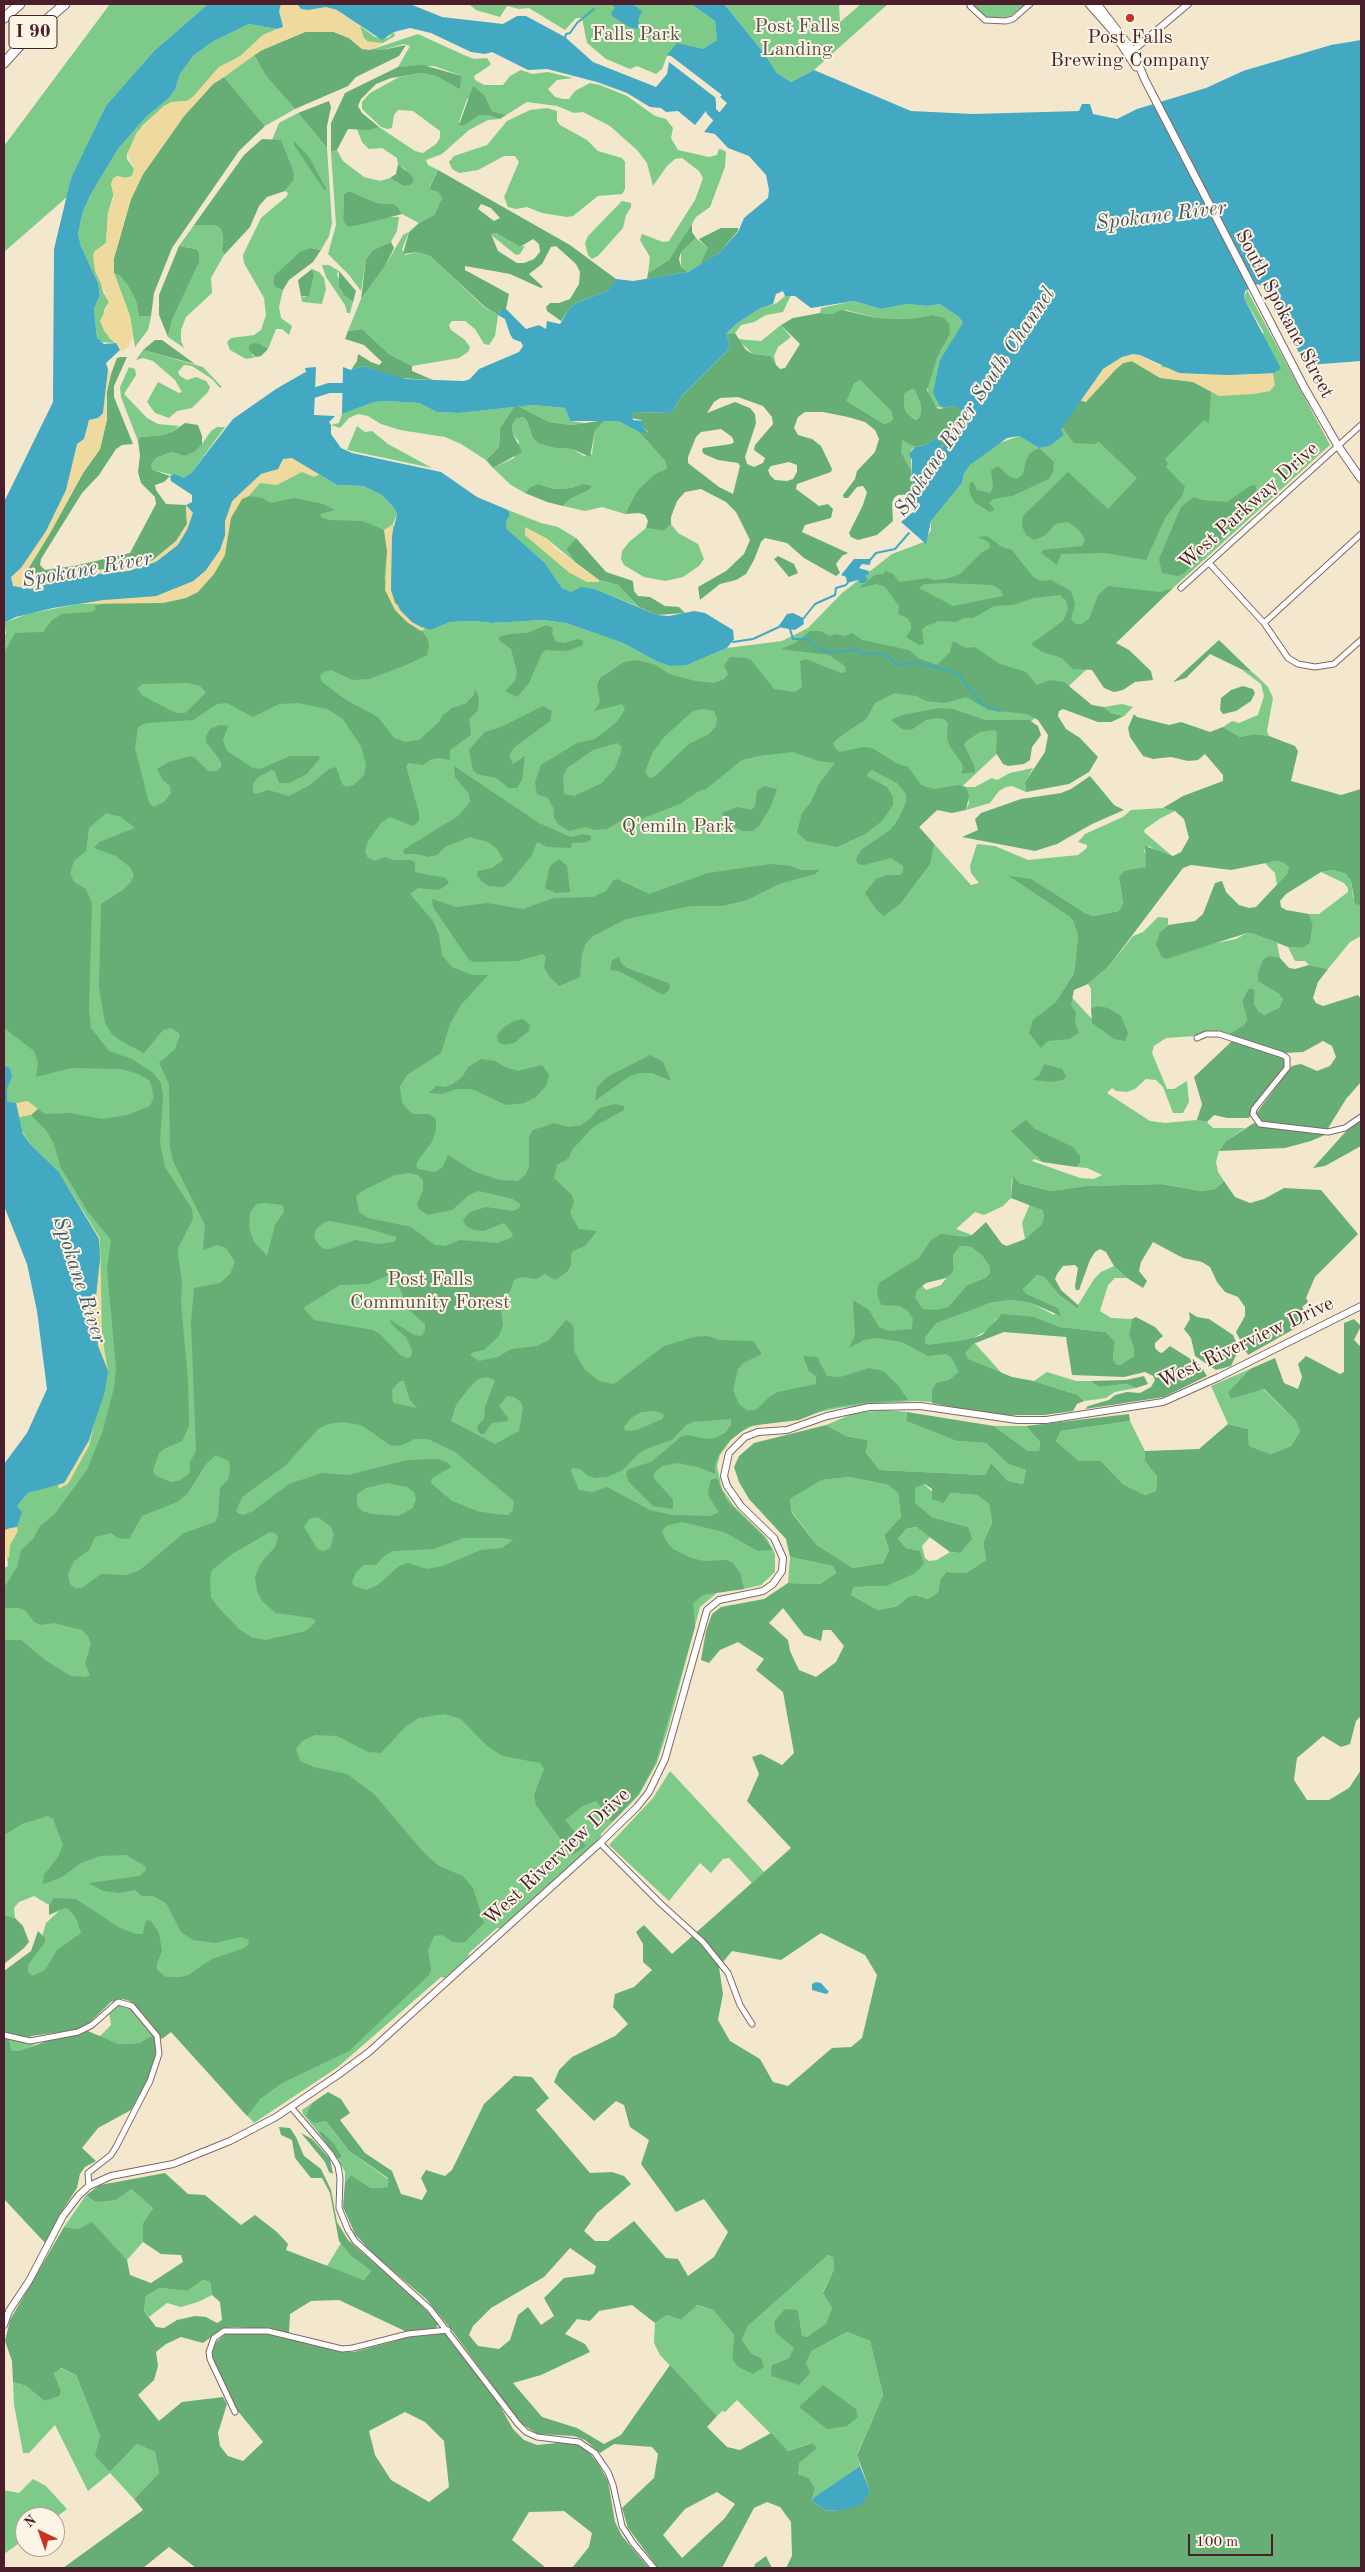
<!DOCTYPE html>
<html>
<head>
<meta charset="utf-8">
<style>
  body { margin:0 }
  #map { position:relative; width:1365px; height:2572px; overflow:hidden; background:#f3e8cd; font-family:"Old Standard TT",serif }
  canvas { display:block }
  .frame { position:absolute; inset:0; border:5px solid #4a1f2b; pointer-events:none }
  .north { position:absolute; left:15px; top:2507px; width:50px; height:50px; box-sizing:border-box; background:#fcf5e5; border:1px solid #b59f9b; border-radius:50%; rotate:318deg; font-size:14px; font-weight:700; line-height:20px; text-align:center; color:#4a1f2b }
  .north::after { content:''; display:block; margin:auto; width:18px; height:22px; background:#c8321e; clip-path:polygon(50% 0,100% 100%,50% 72%,0 100%) }
  .scale { position:absolute; left:1188px; top:2534px; width:85px; height:22px; box-sizing:border-box; border:2px solid #4a1f2b; border-top:0; padding-left:6px; font-size:15px; line-height:18px; white-space:nowrap; color:#4a1f2b; -webkit-text-stroke:4px #fcf5e5; paint-order:stroke }
</style>
</head>
<body>
<div id="map">
<canvas width="1365" height="2572"></canvas>
<div class="frame"></div>
<div class="north">N</div>
<div class="scale">100 m</div>
</div>
<script>
const ctx = document.querySelector('canvas').getContext('2d');
ctx.lineJoin = 'round';
function fillPath(path, color) { ctx.fillStyle = color; ctx.fill(path, 'evenodd'); }
const shape = rows => new Path2D(rows.map(r => 'M' + r).join(''));
function stroke(path, color, width, dash) { ctx.strokeStyle = color; ctx.lineWidth = width; ctx.lineCap = dash ? 'butt' : 'round'; ctx.setLineDash(dash || []); ctx.stroke(path); }
function write(font, color, halo, rows, align = 'center') {
  ctx.font = font + ' "Old Standard TT",serif'; ctx.lineWidth = 4; ctx.setLineDash([]); ctx.textBaseline = 'middle'; ctx.strokeStyle = halo; ctx.fillStyle = color; for (const [text, x, y, turn = 0] of rows) {
    ctx.save(); ctx.translate(x, y); ctx.rotate((+turn || 0) * Math.PI / 180); ctx.textAlign = isNaN(turn) ? turn : align; if (halo) ctx.strokeText(text, 0, 0); ctx.fillText(text, 0, 0); ctx.restore();
  }
}
const green = shape([
  [110,4,208,4,154,51,107,106,71,178,67,197,4,252,4,146],
  [469,4,691,4,715,21,717,40,703,49,667,56,662,69,656,74,637,66,630,69,606,59,587,43,582,18,576,18,565,30,529,8,519,9,507,6,500,17,476,10],
  [724,4,839,4,840,22,861,4,888,4,814,70,791,82,777,73,764,53],
  [972,4,1026,4,1008,18,985,17],
  [249,24,277,29,263,35,234,62,219,67,193,97,187,101,172,102,164,106,142,126,127,154,127,159,134,169,132,176,126,178,117,176,111,184,114,193,108,213,106,243,94,252,103,292,109,302,104,310,109,338,116,343,101,342,97,338,94,309,100,295,98,283,81,246,78,234,83,211,91,194,118,149,146,117,168,99,175,90,180,74,194,55,214,41],
  [360,26,375,37,388,38,394,32,395,36,383,43,369,43,362,36],
  [418,34,464,55,474,59,487,58,491,64,489,66,474,76,475,80,484,85,503,85,510,76,521,70,532,74,548,72,573,78,557,80,548,89,555,97,563,99,569,99,575,91,590,83,600,85,627,96,655,116,666,119,673,128,671,138,678,150,709,157,717,155,719,149,723,150,726,152,725,167,710,207,696,217,680,245,669,260,648,273,650,257,640,240,642,234,663,242,669,241,695,200,703,178,699,171,682,158,675,159,667,166,653,186,647,163,637,150,610,126,583,112,574,113,557,106,527,102,506,115,492,111,485,96,467,99,459,122,463,126,480,115,487,115,500,119,488,120,469,130,442,154,426,160,428,165,438,170,429,188,438,192,442,198,434,215,419,223,402,214,398,207,394,204,377,203,349,191,344,194,343,220,351,227,387,217,399,217,397,231,391,242,373,250,366,259,361,291,349,275,328,254,336,225,331,152,337,150,343,161,364,177,380,181,390,178,403,186,406,170,398,164,397,158,382,148,369,149,362,142,357,129,379,127,415,151,423,153,436,144,440,138,440,131,413,111,398,110,394,115,392,128,387,129,381,127,362,109,362,102,370,93,399,77,422,73,436,76,460,88,462,76,434,66,398,67,410,46,404,44,382,50,370,50],
  [254,55,266,76,295,109,265,126,224,77],
  [547,108,557,111,557,121,560,125,587,140,598,151,622,158,625,162,625,189,622,194,598,196,573,216,567,217,542,213,527,207,516,209,508,207,504,197,519,162,515,156,504,156,478,170,459,173,452,169,449,162,454,156,487,145,507,121,530,110],
  [298,113,327,148,332,223,329,236,321,250,311,248,274,276,273,283,283,290,279,307,281,318,292,326,289,335,282,329,276,329,268,349,260,344,252,355,256,357,246,359,230,350,227,342,231,338,254,335,261,330,266,315,264,298,244,263,243,255,261,218,287,196,288,193,285,191,293,181,281,141,272,140,279,123],
  [622,201,631,203,631,207,626,215,623,228,598,256,592,259,588,255,585,243,588,236],
  [194,225,214,225,220,228,223,236,222,250,224,255,211,278,212,293,186,317,181,330,181,341,184,348,168,337,172,320,199,261,196,249,179,246],
  [409,232,402,249,405,255,417,252,430,256,484,307,498,315,495,336,489,345,484,344,475,329,465,321,452,321,449,325,451,330,465,340,470,347,468,352,459,358,412,366,389,354,362,329,348,331,361,299,385,266,403,235],
  [496,233,520,247,525,246,520,254,516,255,490,234],
  [696,238,708,248,708,252,700,265,688,272,681,267,681,252],
  [322,265,329,265,339,271,337,274,345,296,353,302,350,313,347,313,345,305,326,277],
  [312,269,319,272,324,278,326,289,322,304,302,302,301,296,305,297,314,274],
  [114,273,120,276,128,284,136,301,139,316,151,316,148,330,135,347,130,316],
  [1247,290,1330,445,1173,588,919,827,971,885,979,883,971,873,970,866,977,844,995,846,1028,860,1078,855,1087,848,1087,845,1078,842,1085,834,1123,817,1131,810,1163,808,1175,811,1161,818,1145,829,1144,832,1172,856,1158,852,1149,846,1144,850,1148,863,1146,867,1121,874,1120,884,1123,903,1119,911,1093,916,1083,912,1069,916,1073,921,1078,936,1074,973,1064,989,1105,1033,1097,1006,1091,1008,1091,989,1088,984,1109,966,1133,936,1143,932,1158,917,1168,918,1168,925,1160,932,1211,944,1236,939,1247,933,1254,934,1277,943,1280,958,1268,957,1259,981,1279,994,1283,1000,1279,1009,1264,1015,1257,1011,1254,1004,1255,990,1252,988,1248,989,1242,1001,1247,1019,1244,1025,1235,1032,1228,1035,1213,1031,1206,1032,1195,1036,1166,1038,1154,1046,1152,1053,1167,1089,1174,1089,1187,1081,1189,1102,1183,1113,1173,1113,1163,1087,1156,1080,1146,1079,1135,1089,1127,1092,1116,1091,1112,1088,1107,1093,1150,1121,1165,1123,1197,1120,1207,1122,1213,1128,1245,1128,1226,1141,1219,1151,1216,1162,1218,1172,1224,1181,1215,1189,1201,1191,1161,1184,1086,1186,1051,1191,1019,1183,1012,1178,1011,1198,1003,1206,984,1215,975,1212,956,1229,972,1235,909,1271,926,1290,941,1285,954,1268,953,1255,956,1249,960,1246,971,1247,983,1255,990,1267,990,1273,985,1278,967,1285,948,1307,950,1316,990,1303,1011,1300,1031,1303,1054,1315,1058,1308,1026,1295,1023,1289,1028,1283,1037,1275,1044,1277,1059,1295,1078,1309,1078,1305,1094,1279,1101,1272,1114,1266,1127,1278,1115,1278,1108,1285,1100,1311,1111,1318,1132,1319,1129,1335,1134,1349,1134,1356,1120,1365,1116,1364,1113,1359,1115,1342,1106,1332,1060,1327,1035,1317,996,1319,990,1329,971,1339,1034,1409,917,1401,882,1403,839,1408,753,1426,742,1431,731,1440,720,1455,717,1466,722,1489,734,1506,766,1537,775,1554,775,1572,761,1585,744,1589,718,1592,700,1607,668,1729,657,1763,639,1795,601,1834,600,1839,501,1928,497,1928,469,1953,468,1957,445,1978,441,1977,338,2067,254,2123,112,1965,25,2042,37,2043,4,2061,4,1975,38,1950,46,1923,60,1910,52,1901,49,1905,34,1896,19,1902,14,1908,15,1918,4,1915,4,1568,8,1566,7,1557,4,1556,4,1529,17,1520,17,1506,28,1493,59,1483,105,1391,58,1171,31,1145,23,1133,15,1103,7,1101,7,1066,4,1064,4,638,6,633,4,623,27,614,78,604,292,458,337,485,363,486,382,495,394,508,397,514,393,524,431,630,450,622,474,621,491,623,543,620,566,623,623,643,656,661,687,665,727,648,782,641,808,628,842,593,892,554,924,542,931,530,931,521,962,483,964,474,970,465,997,444,1019,436,1039,448,1050,446,1064,435,1060,429,1088,389,1264,333,1244,298],
  [1036,1156,1080,1163,1076,1167,1087,1168,1102,1175,1094,1179,1080,1178,1032,1161,1034,1159,1042,1162],
  [791,295,783,312,766,315,754,322,741,325,735,333,726,334,736,324,759,309,777,303,785,296],
  [854,301,881,309,907,304,928,306,940,304,959,317,963,323,962,328,940,360,940,406,944,408,936,407,929,397,927,384,937,358,950,334,932,315,909,319,877,318,846,310,832,314,820,313,821,308],
  [781,325,791,337,778,347,774,356,776,365,771,356,753,354,737,339,761,341],
  [143,350,203,367,222,387,220,388,212,379,192,366,184,365,178,372,180,376,187,380,196,377,206,381,210,387,208,392,192,408,177,411,169,418,155,413,147,402,158,382,179,393,182,392,175,380,153,361,143,358,136,360],
  [129,367,135,369,136,375,124,394,147,418,158,424,179,426,172,432,163,435,140,437,138,441,121,397,120,387],
  [860,380,891,411,893,419,890,422,884,424,845,401,854,384],
  [912,389,915,390,921,406,920,417,917,420,907,413,904,407,904,394],
  [386,401,419,403,437,412,459,413,514,407,500,428,499,447,486,460,461,444,445,437,400,430,381,424,368,416,358,414,349,418,340,428,331,425,339,423,342,414,374,402],
  [533,405,565,408,570,421,585,423,572,425,549,422,518,406],
  [523,417,527,421,532,436,556,448,572,449,584,456,592,454,595,429,605,420,618,421,639,432,665,461,667,469,636,492,625,514,602,507,585,511,563,506,570,499,589,490,583,484,571,488,554,489,538,484,530,487,525,493,511,485,493,468,514,458,519,442,513,434,512,426,516,419],
  [357,426,365,432,372,431,388,444,432,468,347,450],
  [217,427,225,427,192,472,184,478,153,470,151,465,156,458,172,452,184,456,202,444,211,431],
  [902,439,915,447,911,450,911,470,901,452,900,444],
  [508,510,541,523,558,527,576,538,566,549,575,562,546,538,525,535,570,573,618,585,639,607,595,589,581,588,571,592,562,588,545,563,507,529,506,522,510,515],
  [671,524,678,533,698,544,704,559,699,566,683,577,665,581,644,577,624,565,621,559,622,551,629,542,646,528,664,531],
  [1241,669,1252,672,1259,678,1268,687,1273,698,1267,731,1269,736,1254,734,1240,737,1223,727,1232,721,1239,723,1258,715,1264,696,1261,684],
  [1122,704,1133,707,1124,716,1111,713,1104,707],
  [1033,768,1025,782,1026,792,1012,786,1006,787,999,791,990,803,966,810,969,803,966,787,975,787,992,778,997,780,1010,773],
  [1276,861,1284,863,1289,868,1287,874,1277,885,1275,873,1265,863],
  [1333,870,1346,874,1351,881,1353,897,1361,905,1361,936,1350,942,1328,969,1309,965,1305,961,1295,961,1288,947,1303,948,1310,943,1313,925,1309,914,1319,914,1348,892,1348,888,1344,883,1321,872],
  [1030,1204,1042,1210,1044,1216,1041,1225,1025,1239,1022,1223],
  [1250,1369,1228,1392,1231,1399,1263,1389,1295,1420,1300,1431,1291,1446,1271,1454,1249,1446,1248,1429,1228,1424,1211,1386],
  [1047,1372,1076,1381,1090,1381,1099,1387,1126,1384,1136,1388,1115,1392,1106,1398,1084,1401,1078,1395,1034,1381],
  [884,1410,907,1412,906,1421,956,1441,986,1443,1008,1464,1026,1470,1023,1484,1008,1481,991,1463,985,1475,880,1470,866,1453,868,1440,846,1436,826,1425,855,1413],
  [1130,1421,1145,1451,1145,1461,1157,1475,1156,1491,1145,1495,1123,1484,1101,1461,1079,1461,1056,1441,1061,1431],
  [994,1426,1026,1426,1040,1442,1039,1451,1028,1451],
  [849,1477,888,1485,898,1493,901,1517,884,1535,889,1550,883,1563,853,1568,817,1545,792,1512,790,1499,822,1480],
  [924,1484,944,1503,950,1493,977,1495,989,1504,992,1523,983,1543,986,1560,966,1573,946,1572,940,1580,938,1592,928,1599,915,1595,908,1597,897,1606,878,1610,851,1595,854,1587,886,1586,919,1551,906,1548,898,1539,906,1529,916,1527,930,1537,922,1546,925,1558,929,1561,937,1560,950,1552,960,1553,968,1527,932,1517,914,1503,914,1488],
  [790,1557,833,1566,836,1573,820,1584,788,1583],
  [670,1771,764,1872,752,1883,729,1858,723,1859,711,1873,700,1863,669,1901,609,1845,653,1798],
  [117,2004,130,2007,155,2037,151,2036,139,2043,118,2044,99,2037,111,2025,109,2012],
  [312,2103,307,2116,326,2121,349,2151,388,2179,388,2187,371,2188,351,2175,345,2182,345,2172,338,2159,342,2157,322,2132,318,2132,303,2114,302,2110],
  [131,2189,153,2208,143,2223,143,2242,127,2260,92,2223,78,2229,64,2227,86,2195,95,2202],
  [341,2243,351,2256,371,2271,364,2280,327,2266],
  [828,2255,833,2257,834,2269,823,2292,832,2308,826,2323,807,2337,802,2335,798,2311,795,2348,789,2358,772,2365,806,2363,812,2351,847,2332,870,2341,883,2395,857,2454,860,2466,813,2498,815,2488,809,2478,798,2474,798,2463,816,2448,811,2443,788,2451,737,2400,725,2412,722,2411,717,2416,660,2355,654,2343,655,2323,667,2315,681,2320,696,2305,713,2310,734,2335,732,2358,761,2358,751,2353,742,2340,748,2326],
  [203,2280,210,2282,212,2295,198,2302,181,2307,167,2303,149,2317,144,2311,146,2296,160,2288,188,2291],
  [60,2368,76,2375,100,2436,110,2472,137,2444,155,2452,159,2473,134,2499,110,2473,88,2491,55,2425,29,2453,23,2453,14,2404,13,2382,26,2386,44,2401,61,2391,54,2373],
  [33,2479,46,2486,67,2509,55,2518,25,2517,25,2539,4,2554,4,2490,19,2493]
]);
const forest = shape([
  [305,32,334,32,349,38,362,49,382,50,406,45,399,56,356,77,348,86,295,109,266,76,254,55,262,50],
  [423,65,462,76,460,89,436,76,422,73,391,78,376,84,361,99,358,106,362,113,379,127,369,130,348,129,337,150,331,152,331,123,345,93,398,67],
  [224,77,265,126,239,151,172,248,154,293,151,316,139,316,136,301,128,285,120,276,114,273,114,258,131,199,143,174,184,116,213,84],
  [473,86,485,96,492,111,506,115,500,119,487,115,480,115,463,126,459,125],
  [329,101,331,107,327,126,327,148,298,113],
  [262,139,281,140,294,173,293,181,285,191,267,197,259,206,250,227,224,255,222,250,223,236,220,228,214,225,194,225,244,155],
  [294,141,309,157,326,189,325,191,294,145],
  [398,164,412,176,414,182,410,185,403,186,390,178,396,174],
  [438,170,570,245,616,279,613,286,609,290,576,303,569,309,561,321,547,311,546,307,550,303,559,303,570,299,579,284,580,272,576,264,556,246,551,247,542,264,529,274,543,287,541,288,510,274,465,266,465,270,509,294,506,309,501,309,498,315,485,307,430,256,417,252,403,254,409,232,419,223,434,215,442,198,438,192,429,189],
  [481,204,491,208,500,218,494,221,478,209],
  [496,233,520,247,533,239,539,244,540,252,534,259,524,263,517,263,498,251,491,234],
  [349,191,377,203,394,204,398,207,402,214,351,227,346,225,343,220,344,194],
  [692,224,692,232,696,238,681,252,679,259,681,267,688,272,647,279,648,273,669,260],
  [721,228,738,228,738,231,719,253,700,265,708,248,699,239],
  [391,242,394,248,385,266,361,299,366,259,373,250],
  [179,246,196,249,199,253,199,262,172,320,168,337,159,315,159,295],
  [311,248,321,250,313,262,289,280,283,290,276,287,273,283,274,276,300,252],
  [312,269,314,274,309,296,301,296,298,280],
  [339,271,356,291,353,302,345,296,339,286],
  [842,310,877,318,909,319,932,315,944,318,949,324,950,334,937,358,927,390,936,407,939,409,954,406,960,410,962,431,953,436,948,447,945,449,935,439,925,445,915,447,902,440,901,452,911,470,911,480,915,487,916,494,898,495,894,498,892,503,893,521,877,535,858,540,851,537,849,533,863,505,867,492,863,486,857,487,848,498,844,498,843,495,855,479,857,471,875,452,879,439,875,430,865,422,848,417,823,412,805,412,798,417,794,428,798,435,812,439,821,446,832,469,831,472,797,484,796,489,819,506,828,504,833,509,831,518,805,525,802,532,848,553,842,556,836,564,840,573,836,576,804,558,787,543,765,538,761,542,754,560,746,574,736,580,720,584,700,600,698,587,726,571,744,554,750,540,736,512,726,502,701,489,685,492,677,501,671,517,671,524,664,531,646,528,648,521,645,515,639,513,625,514,636,492,655,474,667,469,665,461,639,432,648,432,643,427,643,423,641,420,631,418,632,415,636,412,666,413,673,410,681,397,727,351,730,345,726,334,735,333,746,350,753,354,771,356,776,365,780,369,785,368,800,344,781,325,793,318,820,313,832,314],
  [860,380,891,411,893,419,890,422,884,424,846,401,854,384],
  [912,389,915,390,921,406,920,417,916,420,907,413,904,407,904,394],
  [738,397,763,406,772,417,773,424,755,445,754,450,765,458,763,463,754,467,747,464,745,457,756,423,755,414,750,408,735,402,707,413,714,402,720,398],
  [721,429,732,437,734,442,731,444,703,448,702,451,704,454,718,460,738,463,740,466,733,494,719,487,688,463,688,457,696,437,701,432],
  [789,462,797,465,797,472,793,479,787,481,775,480,770,475,768,470,771,466],
  [362,329,389,354,412,366,412,371,433,380,399,378,363,366,351,370,357,361,358,354,371,362,379,365,382,362,364,345,345,339,348,331],
  [155,340,162,340,195,364,143,350],
  [255,343,260,344,268,349,261,356,256,357,249,350,249,345],
  [121,357,127,357,114,386,114,397,133,444,122,445,116,449,99,475,82,493,41,559,40,565,45,570,74,566,130,553,156,504,155,497,141,483,138,472,140,455,138,441,140,437,163,435,172,432,185,423,198,425,202,436,202,444,194,452,184,456,172,452,156,458,151,465,153,470,170,476,164,482,155,485,156,490,166,504,186,505,187,524,176,541,153,560,129,567,77,572,50,579,28,579,26,577,28,569,50,533,83,473,100,449,107,419,107,391,111,374,117,358],
  [1132,361,1160,378,1193,382,1211,390,1209,423,1204,420,1165,459,1168,463,1166,467,1185,487,1182,496,1165,518,1146,560,1105,553,1061,554,1057,565,1041,553,1043,550,1082,546,1085,540,1079,530,1068,522,1055,524,1046,535,1034,540,1026,535,1022,526,1023,516,1068,472,1108,509,1137,478,1098,441,1095,444,1074,443,1062,427,1079,400,1086,402,1115,370,1123,363],
  [518,406,549,422,572,425,605,420,595,430,590,457,572,449,556,448,538,443,532,436,527,421,523,417,516,419,512,426,513,434,522,452,493,468,486,460,499,447,500,428,514,407],
  [1039,448,1054,462,1053,472,1049,479,1012,496,993,499,989,503,995,510,990,512,974,502,969,491,970,483,973,482,977,490,990,493,993,487,991,470,998,466,1010,477,1017,479,1023,474,1026,460,1030,453],
  [538,484,554,489,571,488,583,484,592,486,589,490,570,499,563,506,547,502,525,493,530,487],
  [1255,485,1257,491,1248,499,1250,513,1183,574,1178,576,1162,573,1159,559,1181,507,1194,497,1202,500,1227,502,1250,486],
  [249,496,262,498,271,503,294,498,323,504,335,510,320,514,321,517,329,520,363,521,384,530,387,551,384,579,417,630,422,631,428,640,429,647,427,655,406,665,369,679,353,680,331,670,324,672,320,676,322,682,346,700,378,717,394,738,405,742,419,740,439,722,443,715,452,708,465,704,474,695,475,689,479,698,478,710,469,719,471,735,450,750,450,760,438,758,430,760,423,765,409,763,406,766,419,813,419,821,413,826,390,817,381,823,368,841,365,851,367,857,375,861,385,857,393,860,410,860,415,862,415,871,418,873,446,878,449,883,439,890,418,888,410,894,433,921,439,935,442,955,452,967,472,975,488,975,461,1005,450,1024,441,1053,407,1075,400,1086,402,1103,408,1110,413,1114,429,1114,436,1119,436,1129,432,1142,418,1160,416,1166,419,1169,435,1172,442,1168,448,1155,475,1172,500,1180,518,1181,526,1174,529,1167,529,1137,533,1130,554,1123,569,1127,581,1125,591,1118,599,1108,615,1104,624,1106,624,1110,593,1127,572,1150,569,1158,557,1165,554,1178,572,1195,574,1202,570,1213,579,1229,597,1231,585,1246,573,1251,571,1255,571,1265,567,1272,555,1280,545,1274,536,1279,522,1277,514,1280,510,1291,500,1301,503,1325,499,1336,484,1350,473,1352,470,1355,479,1361,498,1357,511,1349,537,1346,549,1340,566,1320,572,1324,574,1330,574,1351,585,1370,599,1381,614,1384,664,1346,694,1337,707,1336,719,1340,753,1341,762,1354,743,1363,738,1369,733,1390,739,1404,748,1411,757,1409,769,1397,778,1392,816,1384,816,1376,809,1371,803,1356,817,1357,827,1376,840,1377,869,1368,883,1371,897,1384,908,1400,861,1403,829,1408,799,1420,749,1426,730,1440,719,1454,715,1465,715,1474,698,1467,677,1463,662,1466,655,1472,653,1477,673,1500,673,1509,653,1506,629,1482,626,1476,627,1470,651,1462,682,1436,688,1435,706,1439,715,1438,725,1433,731,1425,731,1419,693,1422,686,1425,672,1440,646,1449,638,1454,623,1470,607,1477,595,1478,587,1475,580,1469,572,1468,571,1471,579,1490,592,1492,607,1487,650,1510,672,1515,711,1516,719,1512,709,1497,708,1490,711,1480,717,1478,727,1501,762,1535,773,1550,758,1551,724,1532,682,1522,666,1526,662,1531,666,1541,673,1549,691,1558,704,1561,727,1560,733,1563,740,1573,744,1589,703,1595,693,1603,695,1627,656,1762,638,1795,612,1822,596,1801,583,1806,565,1820,586,1846,585,1847,572,1855,536,1805,534,1795,544,1769,540,1763,503,1756,487,1746,461,1719,444,1714,419,1718,406,1726,381,1753,368,1752,337,1736,315,1735,302,1741,296,1749,300,1761,314,1767,347,1774,374,1794,425,1854,439,1866,463,1876,473,1888,484,1923,464,1943,453,1942,442,1935,434,1936,428,1950,431,1970,429,1975,349,2051,282,2083,260,2099,247,2116,171,2032,162,2039,130,2001,122,1999,111,2002,85,2027,76,2030,24,2037,4,2033,4,1971,31,1951,38,1931,45,1938,45,1942,28,1965,28,1972,32,1976,45,1970,57,1950,81,1933,77,1920,69,1909,65,1908,49,1915,49,1905,54,1898,76,1899,120,1928,136,1934,143,1934,145,1923,147,1920,151,1921,159,1933,162,1951,157,1963,157,1970,166,1977,180,1977,188,1975,212,1959,242,1949,248,1945,249,1940,241,1937,215,1943,193,1940,181,1932,166,1903,153,1896,142,1896,135,1890,120,1893,103,1891,89,1883,140,1876,146,1870,145,1866,126,1855,101,1856,81,1863,62,1877,43,1884,44,1875,58,1857,63,1845,53,1819,48,1816,22,1824,4,1835,4,1640,21,1640,45,1660,71,1676,85,1677,90,1675,85,1663,91,1644,88,1636,82,1630,54,1623,41,1625,34,1622,26,1611,19,1608,4,1608,4,1588,17,1567,21,1550,33,1539,40,1526,54,1515,87,1470,102,1433,114,1388,116,1368,107,1269,111,1240,88,1212,61,1168,54,1144,46,1130,31,1115,38,1109,45,1114,69,1113,102,1119,127,1115,150,1106,154,1097,150,1081,139,1074,121,1069,71,1068,36,1077,38,1063,34,1051,4,1028,4,653,15,633,43,632,52,620,62,614,91,612,96,609,94,606,106,603,163,603,231,518,242,499],
  [188,683,200,686,206,693,185,713,176,713,143,696,137,688,143,684],
  [227,703,253,717,279,704,299,703,327,709,342,718,361,746,366,765,364,775,354,785,346,787,342,784,336,767,329,769,310,785,289,796,268,790,256,794,253,793,253,784,257,778,271,770,275,771,279,783,289,783,307,774,320,758,318,756,290,756,260,769,253,768,227,751,223,740,228,726,220,725,211,728,206,736,206,742,220,760,222,766,217,771,208,771,195,758,190,756,169,762,157,769,162,779,170,786,171,793,164,802,154,807,149,803,135,748,138,727,146,723,193,720,217,704],
  [106,813,121,817,135,828,99,842,94,848,116,856,130,867,134,875,131,882,123,890,101,904,99,987,105,1023,111,1033,119,1040,144,1053,163,1030,171,1028,178,1032,180,1035,175,1049,159,1063,169,1084,170,1147,173,1161,205,1225,203,1250,217,1245,226,1248,235,1262,230,1274,220,1283,194,1288,191,1322,196,1451,190,1462,190,1473,179,1481,171,1482,156,1476,153,1471,159,1453,164,1449,182,1441,189,1426,188,1379,181,1303,182,1281,178,1256,178,1248,193,1219,192,1209,165,1167,160,1143,163,1096,161,1083,153,1073,132,1059,109,1051,91,1028,89,1010,92,903,86,889,74,882,70,873,74,861,86,851,89,828],
  [409,1173,418,1175,423,1180,423,1190,417,1204,419,1209,428,1215,452,1210,469,1195,479,1191,513,1199,520,1204,519,1209,512,1211,486,1207,470,1212,463,1220,466,1226,474,1230,483,1231,504,1223,513,1234,511,1238,497,1243,460,1240,445,1246,435,1245,411,1227,368,1218,359,1212,356,1196,362,1191,395,1175],
  [265,1203,283,1205,284,1212,275,1225,267,1256,254,1242,249,1227,250,1213,256,1204],
  [330,1221,366,1228,396,1237,396,1240,393,1242,379,1244,355,1240,330,1249,324,1249,318,1244,314,1237,316,1229,325,1222],
  [392,1274,395,1277,409,1310,425,1324,425,1331,421,1336,414,1335,389,1319,393,1326,406,1337,412,1350,411,1357,407,1358,400,1355,381,1335,373,1330,314,1320,304,1309,306,1306,340,1285,368,1284],
  [486,1377,495,1380,485,1407,484,1419,478,1425,477,1430,481,1434,484,1434,492,1423,508,1421,508,1418,499,1406,507,1396,514,1397,521,1402,523,1408,519,1431,495,1444,451,1421,456,1405,469,1388,478,1379],
  [400,1381,404,1381,410,1400,417,1408,393,1403,392,1390],
  [655,1411,661,1413,664,1415,662,1419,637,1430,625,1431,624,1427,631,1418,641,1412],
  [342,1422,361,1425,390,1445,400,1446,415,1439,428,1439,455,1452,514,1501,513,1510,508,1515,494,1514,477,1511,452,1501,431,1483,432,1478,451,1467,448,1463,437,1459,407,1460,348,1475,322,1473,289,1484,253,1511,244,1515,239,1514,236,1511,242,1497,286,1465,318,1429,328,1424],
  [216,1455,229,1461,230,1471,228,1479,220,1488,218,1516,215,1522,184,1533,140,1570,126,1575,101,1574,82,1588,75,1588,70,1584,68,1574,74,1561,89,1550,95,1537,111,1533,118,1538,129,1539,142,1516,177,1502,187,1494,206,1464],
  [387,1483,407,1487,414,1492,416,1499,413,1508,398,1516,372,1514,362,1511,357,1506,357,1494,366,1488],
  [318,1517,331,1527,334,1535,330,1548,324,1551,318,1550,304,1527,309,1519],
  [270,1532,275,1533,278,1537,275,1547,261,1563,255,1577,257,1591,262,1601,276,1613,312,1618,316,1622,306,1631,265,1640,251,1637,239,1629,217,1606,211,1597,210,1580,212,1570,232,1554],
  [463,1538,504,1538,513,1540,502,1548,481,1550,443,1566,427,1569,408,1563,399,1566,378,1585,366,1590,354,1586,352,1582,356,1572,364,1565,376,1565,384,1556,393,1551,434,1549],
  [987,536,1002,547,1012,550,1033,577,1041,581,1051,580,1071,591,1075,604,1071,619,1076,624,1081,624,1089,619,1098,595,1108,586,1160,592,1173,588,1116,643,1129,650,1151,671,1153,680,1135,682,1123,690,1114,692,1104,688,1092,670,1073,669,1062,658,1042,652,1031,644,1063,621,1068,609,1066,601,1060,595,1033,598,1013,605,994,606,973,618,964,618,956,622,939,621,926,626,922,630,924,644,919,645,906,637,911,629,911,623,907,618,898,614,899,606,885,587,877,584,859,588,875,575,884,574,885,571,893,574,899,582,928,578,934,580,946,579,960,574,982,552,990,548,989,542,978,537],
  [946,583,993,585,1001,590,1003,596,953,606,919,588,924,584],
  [576,538,606,572,633,581,634,591,638,596,650,597,665,606,679,607,685,613,657,615,639,607,618,585,599,580,575,562,566,549],
  [778,556,794,564,798,573,789,577,774,559],
  [546,625,553,628,552,633,556,642,564,643,578,639,583,641,583,645,568,651,546,650,542,653,529,683,517,697,505,691,515,681,517,672,511,649,499,640,499,637,510,634,528,633],
  [810,631,820,631,830,636,835,634,845,636,852,633,862,640,909,650,920,659,937,665,950,652,953,641,966,648,975,647,1000,664,1026,672,1037,685,1050,680,1064,682,1092,705,1104,707,1111,713,1124,716,1111,722,1098,722,1063,709,1059,711,1058,716,1066,729,1080,738,1098,757,1089,772,1069,784,1026,792,1025,782,1045,752,1047,741,1048,735,1038,720,1027,714,989,710,966,697,945,703,926,701,917,696,894,693,875,703,866,719,838,738,833,743,835,748,840,752,863,747,872,748,898,764,908,767,921,785,927,787,934,789,958,785,966,787,969,796,966,810,952,813,937,810,919,827,934,844,930,864,900,904,884,916,876,909,865,893,876,879,887,875,900,875,903,872,903,866,891,858,864,865,858,864,856,859,861,850,890,830,898,820,906,802,906,794,897,783,872,770,867,774,868,777,887,787,893,797,893,805,882,821,865,834,837,847,806,841,797,832,802,813,811,802,819,784,835,763,819,761,793,752,758,756,742,760,706,789,697,792,680,804,633,822,624,819,607,829,595,830,586,827,569,831,558,824,554,818,554,809,548,798,537,794,535,782,541,765,577,743,595,739,617,722,625,709,622,704,594,711,600,702,597,685,600,678,624,662,637,660,656,665,669,674,695,681,714,683,724,679,728,674,724,666,730,657,745,658,751,660,774,689,795,692,802,687,800,661,806,659,841,673,846,672,845,666,829,655,781,649,795,643],
  [703,709,714,711,717,719,716,726,709,734,689,744,654,777,649,778,645,771,653,752,664,737,693,711],
  [617,743,622,747,620,755,615,768,602,783,574,796,564,794,563,777,567,768,593,750],
  [1219,640,1252,672,1241,669,1210,654,1186,678,1173,682],
  [1243,686,1253,689,1255,693,1251,701,1236,711,1223,714,1220,710,1221,698,1231,690],
  [543,706,552,711,550,721,515,747,509,755,513,764,525,756,522,780,517,788,509,788,496,778,477,774,473,770,469,750,485,732,501,727],
  [940,708,953,709,985,720,1029,720,1038,726,1041,735,1032,747,1030,760,1024,764,1008,766,1003,764,996,753,997,732,994,730,980,732,966,741,964,745,974,765,975,772,961,774,963,769,962,763,950,747,947,738,948,723,944,719,936,718,926,720,911,730,902,729,891,720,902,715],
  [1134,714,1137,717,1169,725,1181,722,1210,732,1223,727,1240,737,1254,734,1269,736,1295,746,1298,751,1291,781,1341,795,1361,789,1361,905,1355,904,1351,881,1346,874,1333,870,1321,872,1286,894,1280,901,1281,907,1286,910,1309,914,1313,925,1310,943,1303,948,1288,947,1254,934,1247,933,1166,959,1161,956,1156,944,1160,932,1168,925,1195,921,1203,914,1215,883,1222,881,1226,892,1239,905,1249,908,1256,907,1287,874,1289,868,1284,863,1276,861,1231,870,1191,865,1183,868,1109,966,1088,984,1074,990,1071,1005,1076,1013,1075,1023,1079,1033,1069,1039,1048,1041,1041,1048,1029,1033,1033,1020,1056,1002,1074,973,1078,936,1073,921,1069,916,1009,876,1031,879,1083,912,1093,916,1119,911,1123,903,1119,877,1124,871,1146,867,1145,846,1173,856,1181,852,1189,838,1184,819,1175,811,1163,808,1183,796,1223,781,1223,775,1205,754,1198,760,1188,761,1171,757,1153,759,1143,756,1130,737,1128,728],
  [454,766,539,823,568,836,573,837,583,834,591,836,591,840,587,842,572,843,571,848,548,847,537,842,532,855,511,881,503,887,489,886,482,882,477,875,478,871,492,868,502,861,503,859,497,849,488,842,470,837,445,847,437,855,428,857,418,854,404,854,403,850,458,816,470,802,469,794,455,777],
  [1090,776,1114,805,1124,810,1092,824,1057,844,1035,851,962,837,978,830,975,819,981,813,1021,799,1061,793,1071,789],
  [764,786,777,789,770,808,759,826,753,831,743,831,727,824,722,813,737,807,751,810,755,806,757,791],
  [559,859,567,866,570,892,555,893,545,888,550,866],
  [771,864,791,866,801,870,820,870,815,874,779,884,747,900,722,906,691,906,626,919,593,936,586,943,582,954,580,977,559,986,549,976,544,967,546,957,542,954,518,961,475,962,469,960,433,907,432,899,456,907,487,903,523,909,554,898,593,897,606,891,613,881,617,879,649,894,708,873],
  [1269,956,1280,958,1289,968,1295,969,1309,965,1328,969,1318,982,1313,998,1316,1003,1323,1006,1358,995,1361,999,1361,1082,1346,1099,1327,1130,1260,1122,1255,1115,1292,1066,1301,1064,1317,1071,1330,1066,1336,1057,1332,1046,1323,1041,1303,1052,1284,1053,1228,1035,1244,1025,1247,1019,1242,1001,1248,989,1252,988,1255,990,1254,1004,1258,1011,1264,1015,1279,1008,1283,1000,1279,994,1258,981,1258,973,1263,960],
  [619,957,621,963,627,968,670,984,669,990,663,995,619,971,610,970,612,960],
  [1097,1006,1108,1008,1121,1016,1128,1033,1125,1041,1114,1039,1092,1023,1091,1008],
  [523,1019,530,1025,529,1031,514,1043,504,1045,498,1042,497,1035,503,1028,514,1021],
  [1232,1041,1282,1056,1285,1059,1286,1068,1253,1108,1249,1118,1227,1118,1214,1115,1207,1122,1197,1120,1202,1104,1194,1077],
  [650,1055,663,1062,671,1081,652,1073,639,1073,628,1077,595,1101,597,1087,607,1077],
  [481,1059,495,1061,505,1067,518,1071,542,1065,549,1075,546,1086,536,1097,524,1103,506,1105,472,1089,456,1089,442,1094,429,1093,436,1086,445,1087,453,1084,463,1076,468,1067],
  [1044,1064,1062,1069,1066,1076,1063,1080,1051,1082,1033,1080,1040,1074],
  [1361,1119,1361,1146,1325,1166,1313,1168,1348,1129],
  [1026,1120,1035,1129,1073,1147,1080,1156,1080,1163,1076,1167,1042,1162,1011,1131],
  [1254,1123,1315,1134,1327,1134,1311,1141,1285,1148,1219,1151,1226,1141],
  [1013,1176,1019,1183,1051,1191,1086,1186,1161,1184,1201,1191,1215,1189,1224,1181,1235,1197,1250,1203,1264,1199,1284,1188,1321,1190,1358,1234,1315,1277,1306,1298,1308,1302,1302,1307,1310,1320,1248,1355,1236,1332,1245,1316,1245,1307,1238,1297,1225,1292,1217,1282,1210,1267,1202,1262,1183,1258,1153,1242,1141,1262,1139,1271,1147,1281,1143,1288,1127,1278,1114,1266,1106,1252,1100,1249,1095,1252,1090,1260,1079,1290,1076,1290,1075,1286,1078,1268,1075,1265,1063,1266,1057,1274,1055,1279,1061,1290,1078,1305,1078,1309,1059,1295,1044,1277,1037,1275,1023,1289,1026,1294,1058,1308,1061,1316,1031,1303,1011,1300,990,1303,936,1323,925,1337,925,1343,928,1345,966,1340,982,1335,1002,1314,1035,1317,1060,1327,1106,1332,1115,1342,1113,1359,1116,1364,1120,1365,1134,1356,1134,1349,1129,1335,1132,1319,1136,1317,1155,1327,1163,1336,1155,1343,1155,1348,1159,1352,1162,1353,1170,1346,1200,1365,1207,1376,1164,1397,1085,1409,1088,1406,1109,1400,1115,1395,1127,1392,1140,1393,1151,1387,1155,1380,1153,1376,1145,1372,1124,1377,1072,1375,1066,1337,1004,1332,973,1344,965,1353,968,1359,1012,1377,1034,1381,1078,1395,1084,1401,1077,1404,1073,1411,1044,1415,993,1415,932,1403,932,1390,936,1383,949,1380,959,1372,952,1358,946,1354,928,1356,902,1342,877,1338,864,1340,849,1348,855,1335,853,1300,869,1310,879,1327,888,1331,912,1329,913,1319,908,1311,900,1306,882,1305,880,1302,877,1294,879,1283,919,1258,931,1240,941,1234,966,1237,972,1235,986,1222,1002,1244,1007,1246,1025,1239,1041,1225,1044,1216,1042,1210,1011,1198],
  [960,1246,971,1247,982,1255,990,1267,990,1273,985,1278,967,1285,948,1307,937,1310,923,1309,915,1298,917,1290,926,1283,946,1278,952,1273,954,1268,953,1255],
  [1189,1312,1197,1317,1209,1319,1233,1335,1239,1349,1231,1366,1216,1370,1195,1356,1191,1338,1184,1329,1190,1319],
  [1354,1319,1361,1326,1354,1340,1361,1347,1361,1716,1356,1721,1350,1744,1341,1747,1323,1736,1297,1758,1294,1780,1307,1800,1329,1800,1349,1788,1361,1770,1361,2568,786,2568,792,2556,791,2522,780,2507,767,2502,754,2508,722,2568,658,2568,628,2528,622,2508,654,2478,658,2454,652,2447,614,2444,600,2453,585,2440,574,2436,538,2434,520,2423,451,2329,426,2299,372,2253,355,2234,343,2207,345,2182,351,2175,371,2188,388,2187,388,2178,349,2151,326,2121,314,2123,306,2116,312,2103,328,2092,341,2099,350,2113,340,2120,365,2153,392,2171,401,2194,422,2200,427,2191,421,2178,426,2170,445,2176,452,2170,484,2104,514,2076,532,2077,549,2098,536,2110,590,2173,612,2172,624,2176,631,2184,597,2213,584,2231,595,2241,608,2241,634,2221,666,2258,678,2259,688,2276,714,2257,728,2232,704,2199,676,2212,641,2164,649,2140,630,2127,624,2105,616,2101,594,2121,554,2082,559,2070,572,2057,615,2036,628,2024,613,2007,615,1994,634,1987,652,1970,643,1962,643,1944,636,1932,644,1925,672,1954,791,1848,747,1801,759,1774,752,1757,761,1754,782,1765,794,1753,783,1692,756,1670,764,1659,738,1642,720,1650,709,1663,701,1660,706,1631,712,1614,721,1607,764,1599,788,1583,820,1584,836,1573,833,1566,790,1557,786,1539,749,1499,739,1482,734,1467,739,1456,754,1443,826,1425,846,1436,868,1440,866,1453,880,1470,985,1475,991,1463,1008,1481,1023,1484,1026,1470,1008,1464,986,1443,956,1441,906,1421,907,1412,994,1426,1028,1451,1039,1451,1040,1442,1026,1426,1129,1414,1130,1421,1061,1431,1056,1441,1079,1461,1101,1461,1123,1484,1145,1495,1156,1491,1157,1476,1145,1461,1145,1451,1199,1449,1228,1424,1248,1429,1249,1446,1271,1454,1291,1446,1300,1431,1295,1420,1264,1389,1231,1399,1228,1392,1250,1369,1275,1358,1284,1383,1298,1389,1302,1377,1298,1364,1306,1356,1340,1374,1344,1372,1344,1323],
  [849,1477,888,1485,898,1493,901,1517,884,1535,889,1550,883,1563,853,1568,817,1545,792,1513,790,1499,822,1480],
  [925,1484,932,1489,932,1499,944,1503,950,1493,977,1495,989,1504,992,1523,983,1543,986,1560,966,1573,946,1572,940,1580,938,1592,928,1599,915,1595,908,1597,897,1606,878,1610,851,1595,854,1587,886,1586,914,1574,924,1564,920,1551,906,1548,898,1539,906,1529,916,1527,950,1552,960,1553,972,1539,968,1527,932,1517,915,1503,915,1488],
  [783,1608,804,1635,821,1641,823,1630,831,1630,844,1646,836,1662,816,1677,799,1670,790,1651,788,1640,769,1623],
  [821,1933,865,1955,877,1975,862,2038,851,2047,832,2048,788,2086,773,2082,760,2059,730,2041,718,2020,723,1994,719,1967,732,1951,781,1960],
  [570,2248,596,2266,594,2274,564,2278,544,2298,554,2316,541,2325,528,2307,518,2315,510,2340,499,2349,478,2346,469,2335,473,2326,491,2308,544,2277],
  [828,2255,833,2257,834,2269,823,2293,832,2308,826,2323,807,2337,802,2335,798,2310,785,2309,774,2322,776,2333,794,2348,789,2358,772,2365,771,2376,799,2385,810,2373,806,2363,812,2351,847,2332,870,2341,883,2395,857,2455,870,2491,838,2511,825,2510,812,2501,815,2488,809,2478,798,2474,799,2463,817,2448,812,2443,788,2451,771,2433,740,2450,727,2447,707,2427,717,2416,670,2365,621,2435,604,2444,577,2428,542,2417,513,2383,541,2375,590,2352,585,2344,565,2334,577,2319,590,2321,599,2311,632,2305,655,2323,667,2315,681,2320,697,2305,713,2310,734,2335,732,2358,737,2366,753,2374,764,2367,761,2358,751,2353,742,2340,748,2326],
  [717,2492,735,2504,724,2519,682,2558,663,2535,685,2509],
  [1144,1376,1148,1384,1136,1388,1126,1384,1099,1387,1090,1381,1126,1380],
  [4,1915,15,1918,23,1926,29,1942,24,1948,4,1964],
  [88,2031,118,2044,139,2043,151,2036,155,2037,157,2044,154,2064,147,2081,131,2110,98,2128,82,2148,96,2161,85,2167,80,2174,77,2188,60,2214,46,2244,4,2199,4,2037,9,2039,11,2051,19,2051,61,2036],
  [279,2127,290,2128,296,2137,304,2156,321,2169,331,2190,337,2222,348,2240,420,2303,438,2324,436,2328,407,2332,339,2300,311,2301,290,2314,289,2333,235,2327,222,2329,203,2343,181,2337,166,2344,156,2352,158,2366,154,2380,138,2395,159,2421,182,2402,223,2397,227,2404,218,2433,220,2446,228,2456,243,2461,263,2442,237,2410,212,2358,213,2345,226,2333,233,2331,269,2334,289,2337,342,2352,354,2352,409,2337,446,2333,496,2399,513,2429,524,2440,537,2445,567,2442,575,2444,586,2449,598,2463,608,2481,615,2522,622,2536,649,2568,572,2568,589,2547,592,2533,564,2511,529,2512,512,2540,546,2568,196,2568,169,2547,143,2568,63,2568,143,2510,134,2499,159,2473,155,2452,137,2444,110,2472,95,2456,100,2436,76,2375,61,2368,54,2373,61,2391,59,2396,44,2401,26,2386,13,2382,12,2361,5,2341,10,2320,64,2227,78,2229,92,2222,127,2260,130,2275,151,2283,183,2262,181,2255,161,2254,143,2242,143,2223,153,2208,131,2189,116,2200,95,2202,86,2195,100,2185,165,2173,188,2194,205,2195,241,2225,255,2215,277,2232,288,2244,286,2250,364,2280,371,2271,351,2256,339,2241,330,2193,322,2178,311,2178,295,2158,292,2140,281,2135],
  [203,2280,210,2282,212,2295,220,2302,222,2320,217,2323,206,2317,195,2316,177,2320,164,2328,156,2327,144,2311,146,2296,160,2288,188,2291],
  [405,2412,425,2422,444,2441,449,2487,429,2502,391,2480,375,2455,369,2431],
  [318,2132,322,2132,334,2144,342,2157,338,2159],
  [301,2133,312,2139,330,2159,333,2174,329,2172,325,2162],
  [823,2385,856,2409,858,2417,847,2426,827,2429,799,2407],
  [766,2556,772,2568,754,2568,755,2564]
]);
const sand = shape([
  [281,4,297,4,301,9,308,10,326,7,337,10,360,26,365,41,383,43,370,50,362,49,349,38,334,32,305,32,262,50,213,84,184,116,143,174,131,199,114,258,114,273,130,316,133,337,128,347,122,352,104,331,100,321,109,302,95,271,93,256,94,252,106,243,108,213,114,198,111,184,113,178,117,176,126,178,132,176,134,169,127,154,137,132,164,106,172,102,187,101,193,97,219,67,242,55,263,35,283,27,279,11],
  [1133,354,1140,355,1162,367,1226,375,1273,373,1275,385,1270,391,1254,394,1219,396,1193,382,1160,378,1132,361,1123,363,1115,370,1086,402,1079,400,1103,369,1122,357],
  [108,369,111,374,107,391,107,419,100,449,83,473,50,533,28,569,26,577,29,579,50,579,77,572,129,567,153,560,176,541,187,524,186,505,193,513,187,530,178,545,156,562,129,571,75,576,31,589,17,589,13,587,11,577,21,568,66,490,72,455,77,444,84,439,86,427,90,420,98,418,103,413],
  [287,458,292,458,320,474,314,477,302,472,277,485,260,483,249,496,242,499,231,518,225,555,214,574,198,592,186,598,163,603,78,604,103,600,156,596,193,581,206,570,225,535,225,521,232,501,261,474,278,469,283,459],
  [393,524,391,590,395,603,425,628,422,631,408,623,395,610,385,590,387,551,384,530],
  [525,527,546,538,556,549,599,580,599,582,587,582,570,573,525,535],
  [28,1101,38,1109,31,1115,19,1117,16,1103],
  [58,1171,100,1238,102,1335,108,1371,98,1346,94,1315,100,1258,99,1239],
  [98,1409,89,1446,68,1484,58,1489,59,1483,64,1483,89,1440],
  [13,1526,17,1527,18,1531,10,1545,9,1558,4,1556,4,1531]
]);
const water = shape([
  [208,4,281,4,279,11,283,27,277,29,249,24,214,41,194,55,180,74,175,90,168,99,146,117,118,149,91,194,83,211,78,234,81,246,98,283,100,295,94,309,97,338,104,344,116,343,120,350,106,363,108,369,103,413,98,418,89,420,84,439,77,444,66,490,46,531,21,568,11,577,13,586,31,589,75,576,129,571,156,562,178,545,187,530,193,513,186,505,192,502,192,495,171,481,170,476,174,474,184,478,192,472,233,419,276,389,302,374,306,372,305,368,316,367,314,415,335,416,329,422,331,425,331,434,341,448,352,453,441,472,477,497,508,510,510,515,506,522,507,529,545,563,562,588,571,592,581,587,595,589,657,615,669,616,694,611,705,613,733,630,734,639,727,648,687,665,671,666,656,661,623,643,566,623,543,620,492,623,474,621,450,622,431,630,421,627,412,622,400,610,391,590,392,536,397,514,394,508,382,495,363,486,337,485,292,458,283,459,278,469,261,474,232,501,225,521,225,535,220,550,206,570,193,581,156,596,103,600,53,608,16,617,4,623,4,502,53,402,54,249,71,178,106,106,154,51],
  [297,4,410,4,442,17,503,24,517,16,526,16,565,37,593,62,656,87,667,74,669,62,716,98,695,125,678,111,666,112,661,108,650,107,627,93,597,82,547,69,528,70,492,52,485,54,471,52,431,33,410,28,394,32,382,40,337,10,326,7,308,10,301,9],
  [612,4,632,4,642,11,638,20,640,27,637,29,629,27,612,16,611,13,615,8],
  [691,4,724,4,764,53,777,73,791,82,814,70,911,111,973,114,1079,111,1082,104,1090,104,1093,114,1117,119,1137,109,1206,88,1243,71,1331,45,1361,40,1361,361,1308,365,1301,357,1269,292,1258,284,1245,291,1244,298,1281,369,1273,373,1226,375,1179,373,1140,355,1133,354,1122,357,1103,369,1061,429,1064,435,1050,446,1039,448,1019,436,1007,438,970,465,964,474,962,483,931,521,926,544,901,522,913,512,912,504,917,491,911,480,912,460,909,454,915,447,925,445,935,439,939,439,942,447,948,447,953,436,962,430,960,410,954,406,944,408,940,406,933,393,940,360,963,323,959,317,940,304,928,306,907,304,881,309,854,301,811,308,795,296,785,296,783,291,776,294,773,304,759,309,736,324,726,334,730,345,727,351,681,397,673,410,667,413,636,412,632,415,633,420,643,421,643,427,648,433,639,432,618,421,570,421,565,408,533,405,459,413,437,412,419,403,386,401,374,402,342,414,343,367,351,370,363,366,406,379,464,381,470,379,479,369,519,352,523,346,521,342,513,339,510,334,505,319,498,315,501,309,506,309,526,329,539,325,546,329,547,321,560,324,569,309,576,303,609,290,616,279,633,281,688,272,719,253,738,232,744,218,768,198,769,190,766,175,749,156,728,148,715,134,704,132,727,103,720,97,722,95,671,56,667,55,677,43,703,49,717,40,715,21],
  [854,559,871,559,870,565,862,564,859,568,869,571,868,575,865,575,868,580,864,583,860,583,858,580,847,583,846,577,841,575],
  [793,613,803,618,804,624,795,630,778,627,787,614],
  [4,1064,10,1069,12,1077,7,1088,7,1101,16,1103,23,1134,31,1145,58,1171,99,1239,100,1258,94,1315,98,1346,108,1371,105,1391,89,1440,70,1473,64,1483,28,1493,17,1506,22,1512,17,1527,5,1529,4,1464,27,1433,47,1389,37,1311,27,1264,4,1206],
  [816,1982,821,1983,829,1992,826,1994,812,1990,812,1984],
  [860,2466,870,2491,861,2505,838,2511,825,2510,812,2501,813,2498]
]);
const stream = shape([
  [565,38,566,34,570,33,577,23,594,9],
  [870,560,876,553,895,549,909,533],
  [803,619,815,604,835,595,836,588,846,585,849,581],
  [790,629,793,639,808,639,820,650,830,652,858,650,862,654,875,653,889,657,896,665,916,662,957,673,983,705,1000,711],
  [733,642,753,639,779,627]
]);
const river = shape([
  [702,97,711,102,711,111,716,116,727,120],
  [304,396,329,388,356,388]
]);
const minor = shape([
  [970,6,985,20,1006,21,1013,19,1030,4],
  [1209,563,1264,623,1288,658,1298,664,1315,667,1334,664,1361,640],
  [1181,588,1361,425],
  [1264,623,1361,534],
  [1197,1038,1206,1034,1219,1034,1283,1055,1287,1058,1287,1068,1254,1109,1253,1114,1260,1124,1328,1132,1345,1128,1361,1117],
  [600,1843,660,1903,703,1942,728,1973,740,2005,752,2024],
  [4,2035,30,2041,78,2032,92,2025,118,2002,132,2006,157,2036,159,2054,150,2081,116,2147,111,2155,88,2173,89,2186],
  [291,2107,330,2153,338,2166,340,2178,339,2208,348,2230,355,2241,430,2309,518,2424,526,2432,537,2437,579,2442,595,2453,608,2472,613,2485,622,2526,633,2543,654,2568],
  [235,2412,210,2359,209,2352,214,2338,224,2331,268,2331,342,2349,353,2348,408,2334,448,2330]
]);
const tertiary = shape([
  [1130,53,1188,4],
  [4,2325,9,2311,29,2281,63,2216,79,2195,89,2186,111,2176,173,2164,230,2141,276,2117,338,2075,369,2052,600,1843,637,1807,649,1792,665,1759,707,1610,719,1600,763,1591,773,1584,782,1571,783,1558,774,1538,741,1506,727,1486,724,1476,729,1453,745,1437,758,1432,787,1430,827,1416,869,1407,920,1406,1017,1420,1046,1420,1163,1402,1219,1377,1361,1306]
]);
const secondary = shape([
  [1089,4,1112,30,1136,67],
  [1097,4,1133,51,1145,80,1304,387,1338,446,1361,479]
]);
const motorway = shape([
  [4,18,20,4],
  [4,63,30,34,65,4]
]);
const markers = [
  [1130,18,5,"#c8321e"]
];
const shields = [
  [33,32,48]
];
const shieldNames = [
  ["I 90",33,32]
];
const parkNames = [
  ["Post Falls",797,27],
  ["Landing",797,50],
  ["Falls Park",636,35],
  ["Q'emiln Park",678,827],
  ["Post Falls",430,1280],
  ["Community Forest",430,1303]
];
const poiNames = [
  ["Post Falls",1130,38],
  ["Brewing Company",1130,61]
];
const streetNames = [
  ["South Spokane Street",1284,314,62],
  ["West Parkway Drive",1249,506,-42],
  ["West Riverview Drive",1246,1343,-25],
  ["West Riverview Drive",557,1857,-43]
];
const waterNames = [
  ["Spokane River",1161,216,-7],
  ["Spokane River South Channel",975,402,-56],
  ["Spokane River",87,570,-10],
  ["Spokane River",79,1280,72]
];
fillPath(green, '#7dca89');
fillPath(forest, '#66ae75');
fillPath(sand, '#eeda9e');
fillPath(water, '#43a9c3');
stroke(stream, '#43a9c3', 2);
stroke(river, '#43a9c3', 10);
stroke(minor, '#856564', 7);
stroke(tertiary, '#856564', 8);
stroke(secondary, '#856564', 9);
stroke(motorway, '#856564', 11);
stroke(minor, '#fff', 5);
stroke(tertiary, '#fff', 6);
stroke(secondary, '#fff', 7);
stroke(motorway, '#fff', 9);
for (const [x, y, r, color] of markers) { const dot = new Path2D(); dot.arc(x, y, r, 0, 2 * Math.PI); ctx.fillStyle = color; ctx.fill(dot); stroke(dot, '#fcf5e5', 2); }
for (const [x, y, w] of shields) { const box = new Path2D(); box.roundRect(x - w / 2, y - 16.5, w, 33, 4); ctx.fillStyle = '#fcf5e5'; ctx.fill(box); stroke(box, '#4a1f2b', 1); }
write('bold 19px', '#4a1f2b', null, shieldNames);
write('20px', '#595247', '#fcf5e5', parkNames);
write('20px', '#4a1f2b', '#fcf5e5', poiNames);
write('20px', '#4a1f2b', '#fcf5e5', streetNames);
write('italic 21px', '#475668', '#fcf5e5', waterNames);
</script>
</body>
</html>
